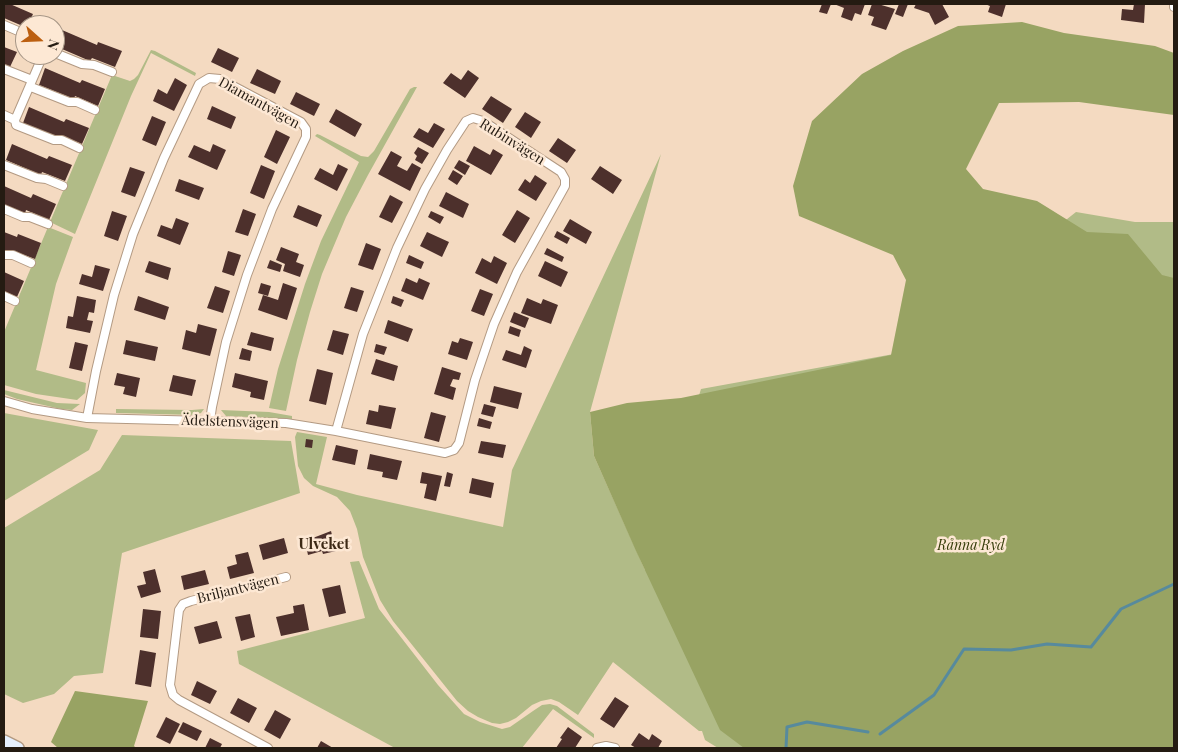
<!DOCTYPE html>
<html>
<head>
<meta charset="utf-8">
<style>
  body { margin:0 }
  #map { position:relative; width:1178px; height:752px; overflow:hidden; background:#f4dac1; font-family:"Playfair Display",serif }
  canvas { display:block }
  .frame { position:absolute; inset:0; border:5px solid #241b12; pointer-events:none }
  .north { position:absolute; left:15px; top:15px; width:50px; height:50px; box-sizing:border-box; background:#fde8d4; border:1px solid #a69686; border-radius:50%; rotate:110deg; font-size:14px; font-weight:700; line-height:20px; text-align:center; color:#241b12 }
  .north::after { content:''; display:block; margin:auto; width:18px; height:22px; background:#bc5f10; clip-path:polygon(50% 0,100% 100%,50% 72%,0 100%) }
</style>
</head>
<body>
<div id="map">
<canvas width="1178" height="752"></canvas>
<div class="frame"></div>
<div class="north">N</div>
</div>
<script>
const ctx = document.querySelector('canvas').getContext('2d');
ctx.lineJoin = 'round';
function fillPath(path, color) { ctx.fillStyle = color; ctx.fill(path, 'evenodd'); }
const shape = rows => new Path2D(rows.map(r => 'M' + r).join(''));
function stroke(path, color, width, dash) { ctx.strokeStyle = color; ctx.lineWidth = width; ctx.lineCap = dash ? 'butt' : 'round'; ctx.setLineDash(dash || []); ctx.stroke(path); }
function write(font, color, halo, rows, align = 'center') {
  ctx.font = font + ' "Playfair Display",serif'; ctx.lineWidth = 5; ctx.setLineDash([]); ctx.textBaseline = 'middle'; ctx.strokeStyle = halo; ctx.fillStyle = color; for (const [text, x, y, turn = 0] of rows) {
    ctx.save(); ctx.translate(x, y); ctx.rotate((+turn || 0) * Math.PI / 180); ctx.textAlign = isNaN(turn) ? turn : align; if (halo) ctx.strokeText(text, 0, 0); ctx.fillText(text, 0, 0); ctx.restore();
  }
}
const green = shape([
  [151,50,155,51,196,73,195,76,151,53,131,96,75,234,50,222,112,75,130,81,134,79,138,75],
  [414,87,417,87,368,175,346,217,322,274,310,312,297,360,286,411,269,408,278,369,305,284,321,241,359,162,315,136,317,134,320,135,361,156,368,157,374,151,410,89],
  [661,154,590,412,594,456,645,570,701,389,1015,332,1057,227,1076,212,1135,222,1174,222,1174,748,718,748,705,740,702,731,699,731,613,662,578,715,559,702,551,699,541,701,532,705,516,718,508,722,500,724,492,723,478,717,468,711,457,701,393,621,380,600,363,557,357,529,350,511,337,497,313,486,304,478,298,466,295,437,297,432,327,437,316,484,357,495,503,527,512,470],
  [48,227,73,237,56,284,36,370,86,383,85,393,77,400,36,394,4,385,4,332],
  [4,390,57,403,80,404,72,410,61,409,17,399,4,394],
  [116,409,192,410,204,409,201,413,196,415,116,413],
  [221,410,269,412,292,416,292,419,226,416],
  [4,413,98,430,89,450,4,501],
  [122,435,291,441,300,493,122,553,103,673,74,676,54,694,23,703,4,694,4,528,100,470],
  [359,561,379,609,438,685,464,714,480,722,502,729,510,727,533,711,542,705,550,704,557,706,594,734,594,738,553,709,522,748,395,748,239,664,237,651,365,618,350,562]
]);
const forest = shape([
  [1022,22,1064,33,1155,46,1174,53,1174,115,1079,102,999,103,966,169,983,189,1037,201,1087,232,1128,234,1162,275,1174,278,1174,748,744,748,720,730,636,551,594,456,590,412,627,403,681,398,891,355,906,280,893,255,799,216,793,186,812,121,862,74,903,51,958,26],
  [75,691,148,701,134,746,136,748,58,748,51,742]
]);
const stream = shape([
  [880,734,934,695,964,649,1011,650,1047,644,1091,647,1121,609,1174,584],
  [786,748,787,727,807,722,868,732]
]);
const building = shape([
  [4,4,10,4,33,14,28,25,25,25,25,27,4,18],
  [822,4,831,4,827,14,819,12],
  [834,4,865,4,861,15,855,13,852,21,841,17,844,8],
  [872,4,878,4,895,9,886,30,871,25,874,17,868,15],
  [899,4,908,4,903,17,895,14],
  [916,4,942,4,949,17,935,25,929,13,914,8],
  [985,4,1006,4,1002,17,988,12,990,6],
  [1134,4,1145,4,1144,23,1121,20,1122,9,1133,10],
  [62,30,97,45,98,42,122,51,115,67,92,58,90,61,55,46],
  [4,47,17,52,10,67,4,64],
  [218,48,239,58,232,72,211,62],
  [45,68,80,83,82,80,105,89,98,106,75,96,74,99,39,85],
  [257,69,281,81,275,94,250,83],
  [468,70,479,78,465,98,443,83,451,73,461,80],
  [175,78,187,85,174,111,153,101,158,89,167,94],
  [296,92,320,104,314,116,290,104],
  [491,96,512,109,503,123,482,109],
  [212,106,236,117,231,129,207,119],
  [29,107,64,122,66,119,89,128,82,144,59,135,58,138,23,123],
  [336,109,362,124,355,137,329,122],
  [525,112,541,122,531,138,515,127],
  [152,116,166,122,156,146,142,140],
  [434,123,445,129,433,148,413,137,419,128,428,133],
  [276,130,290,137,277,164,264,157],
  [558,138,576,150,567,163,549,151],
  [12,144,47,159,49,156,72,165,65,181,42,172,41,175,6,160],
  [213,144,226,150,217,170,188,157,194,145,210,152],
  [474,146,490,155,493,149,503,155,491,175,466,161],
  [418,147,429,153,422,164,415,160,417,156,414,153],
  [391,151,402,157,397,166,407,171,412,163,421,168,410,191,378,174],
  [459,160,470,166,465,175,454,168],
  [338,164,348,169,337,191,314,179,320,168,333,175],
  [261,165,275,171,264,199,250,193],
  [600,166,622,180,613,194,591,179],
  [130,167,145,172,135,197,121,192],
  [453,170,463,176,457,185,448,179],
  [535,175,547,183,536,201,518,190,525,179,530,183],
  [179,179,204,188,199,200,175,191],
  [4,186,31,198,33,194,56,204,49,220,26,210,25,214,4,205],
  [446,192,469,204,463,218,439,206],
  [390,195,403,202,392,223,379,217],
  [298,205,322,215,317,227,293,217],
  [243,209,256,214,248,236,235,232],
  [517,210,530,218,515,243,502,235],
  [112,211,127,216,118,241,104,236],
  [431,211,444,217,440,224,428,217],
  [176,218,189,223,180,245,157,236,161,225,172,229],
  [570,219,592,232,586,244,563,231],
  [557,231,570,238,567,244,554,237],
  [4,232,17,237,18,234,41,243,35,259,11,250,10,253,4,250],
  [427,232,449,242,442,257,420,246],
  [366,243,381,249,373,270,358,265],
  [281,247,299,254,296,262,304,265,300,277,283,271,285,264,276,260],
  [547,248,564,257,562,262,544,254],
  [228,251,241,255,234,276,222,272],
  [409,255,424,262,421,269,406,263],
  [494,256,507,263,497,284,475,273,482,258,491,263],
  [270,260,282,265,280,272,267,268],
  [149,261,171,268,168,280,145,272],
  [545,261,568,272,561,287,538,276],
  [95,265,110,269,103,291,79,284,82,274,92,277],
  [4,272,24,281,17,297,4,291],
  [406,278,417,283,419,278,430,283,423,300,401,291],
  [261,283,271,286,268,296,258,293],
  [283,283,297,288,287,320,258,310,263,295,278,300],
  [215,286,230,291,223,313,207,308],
  [351,287,364,291,357,312,344,308],
  [480,289,493,294,484,316,471,311],
  [77,296,96,300,94,313,89,312,87,320,93,321,90,333,66,328,68,316,73,317],
  [138,296,169,307,165,320,134,310],
  [393,296,404,300,401,307,391,303],
  [527,298,541,304,543,299,558,305,551,324,521,313],
  [514,312,529,318,525,328,510,322],
  [388,320,413,329,408,342,384,333],
  [198,324,217,329,210,356,182,349,186,330,196,333],
  [510,326,521,330,519,337,508,333],
  [333,330,349,334,343,355,327,350],
  [251,332,274,338,271,351,247,345],
  [460,338,473,342,467,360,448,354,452,341,458,343],
  [126,340,158,347,155,361,123,354],
  [75,342,88,345,82,371,69,368],
  [376,344,387,347,384,355,374,352],
  [524,346,532,350,526,368,502,360,506,350,521,355],
  [242,348,252,351,250,361,239,359],
  [376,359,398,366,394,381,371,374],
  [442,367,461,373,459,380,453,379,450,386,456,388,453,400,434,394],
  [317,369,333,373,326,405,309,401],
  [117,373,140,378,136,397,123,394,125,387,114,385],
  [235,373,268,381,264,400,250,397,251,392,232,387],
  [173,375,196,380,192,396,169,391],
  [494,386,522,393,518,409,490,402],
  [484,404,496,407,493,417,481,414],
  [379,405,396,408,391,429,366,424,369,410,378,412],
  [431,412,446,416,439,442,424,438],
  [479,418,492,422,490,429,477,426],
  [306,439,313,440,312,448,305,447],
  [481,441,506,445,503,458,478,453],
  [336,445,358,450,355,465,332,460],
  [370,454,402,461,397,480,382,477,383,472,367,469],
  [422,472,442,476,436,501,424,498,427,484,420,483],
  [447,472,453,474,450,487,444,486],
  [472,478,494,483,491,498,469,493],
  [331,531,336,551,323,554,322,551,308,555,305,541],
  [284,538,288,553,263,560,259,545],
  [248,552,254,573,230,579,227,567,237,564,235,555],
  [155,569,161,592,141,598,137,586,146,584,143,572],
  [205,570,209,584,184,590,181,576],
  [340,585,346,613,329,617,322,589],
  [304,604,309,630,281,636,276,617,294,613,293,606],
  [143,609,161,611,158,639,140,637],
  [250,614,255,637,241,641,235,617],
  [217,621,222,638,199,644,194,627],
  [140,650,156,653,151,687,135,684],
  [197,681,217,691,210,704,191,695],
  [615,697,629,706,614,728,600,719],
  [238,698,257,708,249,723,230,713],
  [275,710,291,719,280,739,264,730],
  [166,717,180,724,170,744,156,737],
  [183,722,202,731,197,741,178,732],
  [568,727,582,737,575,748,556,748,562,739,560,738],
  [639,733,649,740,652,734,662,741,658,748,636,748,631,745],
  [210,738,222,744,220,748,205,748],
  [321,741,333,748,317,748]
]);
const minor = shape([
  [1174,4,1174,7],
  [4,25,25,34],
  [55,53,82,64,94,65,112,72],
  [4,69,32,80],
  [31,87,69,102,77,102,95,110],
  [4,115,15,120,43,55],
  [15,120,16,125,54,140,62,140,79,148],
  [4,165,37,178,46,179,63,186],
  [4,209,23,217,30,217,48,224],
  [4,255,13,255,31,263],
  [4,296,15,301],
  [4,401,32,409,87,418,286,423,336,431,445,453,454,450,459,443,475,380,494,324,517,272,565,186,565,179,561,172,483,121,473,118,466,121,447,150,425,189,397,248,363,334,336,431],
  [87,418,96,371,114,295,133,234,164,158,199,84,209,78,220,79,301,122,306,129,306,137,272,209,247,275,226,342,212,407,210,421],
  [268,748,179,700,173,695,170,685,178,618,179,610,183,604,191,601,286,577],
  [597,748,606,746,615,748]
]);
const secondary = shape([
  [4,741,18,748]
]);
const streetNames = [
  ["Diamantvägen",259,103,29],
  ["Rubinvägen",512,142,32],
  ["Ädelstensvägen",230,422,2],
  ["Briljantvägen",238,589,-14]
];
const parkNames = [
  ["Rånna Ryd",971,546]
];
const neighbourhoodNames = [
  ["Ulveket",324,544]
];
fillPath(green, '#b1bb87');
fillPath(forest, '#98a363');
stroke(stream, '#578a9d', 3);
fillPath(building, '#4d302c');
stroke(minor, '#b39a83', 10);
stroke(secondary, '#b39a83', 14);
stroke(minor, '#fff', 8);
stroke(secondary, '#e6f0fe', 11);
write('14px', '#241b12', '#fde8d4', streetNames);
write('italic 14px', '#353c09', '#fde8d4', parkNames);
write('bold 15px', '#3d2915', '#fde8d4', neighbourhoodNames);
</script>
</body>
</html>
